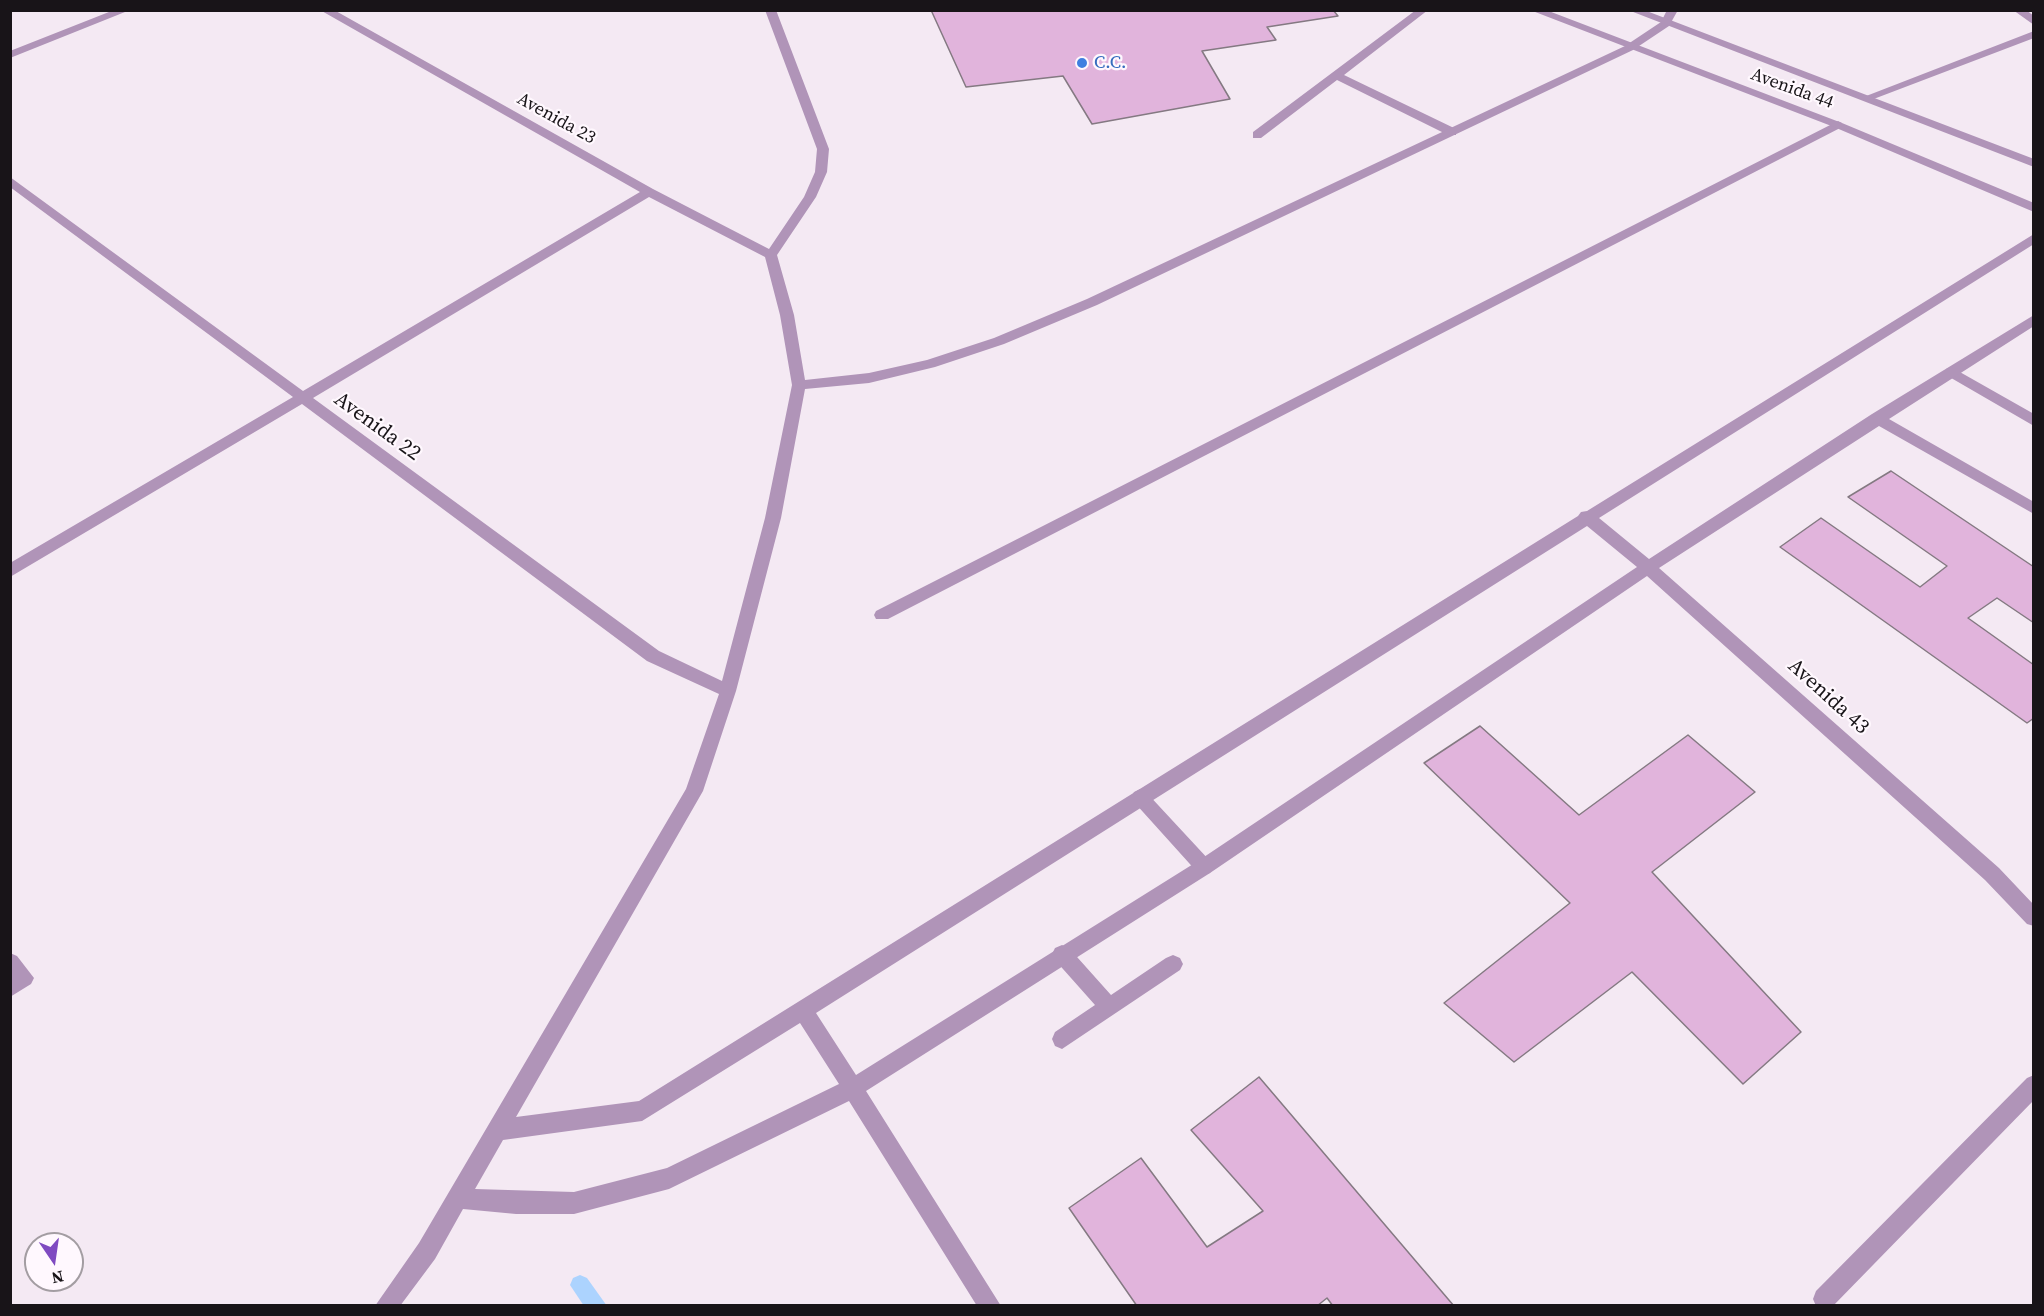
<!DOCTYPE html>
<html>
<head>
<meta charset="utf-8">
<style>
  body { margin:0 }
  #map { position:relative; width:2044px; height:1316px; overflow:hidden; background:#f4e9f3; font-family:"Source Serif 4",serif }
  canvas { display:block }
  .frame { position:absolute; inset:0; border:12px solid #181418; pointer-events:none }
  .north { position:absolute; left:24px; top:1232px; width:60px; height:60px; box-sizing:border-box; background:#fff8fe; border:2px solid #a39da2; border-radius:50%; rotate:167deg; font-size:16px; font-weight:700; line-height:24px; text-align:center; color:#181418 }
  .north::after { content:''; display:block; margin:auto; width:21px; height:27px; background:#7f4ac1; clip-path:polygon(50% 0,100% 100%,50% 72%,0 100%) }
</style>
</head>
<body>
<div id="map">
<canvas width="2044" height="1316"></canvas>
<div class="frame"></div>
<div class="north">N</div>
</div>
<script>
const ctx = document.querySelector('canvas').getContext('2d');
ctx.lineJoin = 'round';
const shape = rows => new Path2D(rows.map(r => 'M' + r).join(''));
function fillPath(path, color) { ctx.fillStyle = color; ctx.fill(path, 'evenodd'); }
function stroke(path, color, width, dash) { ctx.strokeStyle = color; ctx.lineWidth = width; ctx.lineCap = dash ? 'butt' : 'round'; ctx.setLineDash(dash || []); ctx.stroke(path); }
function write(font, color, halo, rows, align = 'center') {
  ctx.font = font + ' "Source Serif 4",serif'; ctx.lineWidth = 4.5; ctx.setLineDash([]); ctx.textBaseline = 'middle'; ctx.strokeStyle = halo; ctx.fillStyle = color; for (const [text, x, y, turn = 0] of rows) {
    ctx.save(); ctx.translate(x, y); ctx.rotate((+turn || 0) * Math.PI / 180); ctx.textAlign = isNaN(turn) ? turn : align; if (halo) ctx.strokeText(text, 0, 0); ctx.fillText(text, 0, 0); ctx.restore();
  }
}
const stream = shape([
  [580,1275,587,1278,607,1306,584,1306,570,1285,573,1278,580,1275]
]);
const building = shape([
  [931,10,1333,10,1338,16,1267,27,1276,40,1202,51,1230,99,1092,124,1063,76,966,87,931,10],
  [1891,471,2034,567,2034,623,1997,598,1968,618,2034,665,2034,718,2027,723,1780,547,1821,518,1920,587,1947,566,1848,497,1891,471],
  [1480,726,1579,815,1688,735,1755,792,1652,872,1801,1032,1743,1084,1632,972,1514,1062,1444,1003,1570,903,1424,763,1480,726],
  [1259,1077,1454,1306,1333,1306,1327,1298,1317,1306,1137,1306,1069,1208,1141,1158,1207,1247,1263,1211,1191,1130,1259,1077]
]);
const service = shape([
  [1416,10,1428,10,1344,75,1456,129,1456,135,1448,135,1337,80,1261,138,1253,138,1253,132,1416,10],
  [1951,367,2034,414,2034,426,1946,375,1946,369,1951,367],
  [1140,789,1146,792,1210,861,1213,867,1210,873,1204,875,1198,873,1134,802,1131,797,1134,792,1140,789],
  [1062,945,1069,948,1111,995,1166,958,1173,955,1180,958,1183,964,1180,970,1062,1049,1055,1046,1052,1039,1055,1032,1095,1005,1055,960,1052,954,1055,948,1062,945],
  [2034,1075,2034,1100,1833,1306,1816,1306,1813,1299,1816,1291,2027,1078,2034,1075]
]);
const minor = shape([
  [114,10,130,10,10,58,10,51,114,10],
  [320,10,334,10,653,189,769,249,804,197,815,172,817,149,765,10,776,10,829,149,827,172,816,197,777,255,794,315,805,380,869,373,927,360,994,338,1087,299,1625,46,1661,22,1667,10,1678,10,1669,26,1633,50,1097,305,1004,344,935,367,869,383,805,389,781,518,736,691,703,791,516,1117,639,1101,1578,516,1581,512,1587,511,2034,234,2034,244,1599,518,1649,559,1872,414,2034,315,2034,326,1889,419,2034,502,2034,514,1879,426,1659,568,1999,868,2034,905,2034,926,2027,924,1985,880,1647,576,1210,873,866,1091,1001,1306,977,1306,849,1101,669,1189,574,1214,516,1214,463,1209,435,1259,400,1306,375,1306,419,1243,686,789,719,694,647,661,302,404,10,577,10,563,293,397,10,187,10,177,303,391,640,192,320,10],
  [649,197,765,257,780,315,792,385,765,518,722,681,659,651,313,398,649,197],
  [1587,526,1637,567,1198,861,856,1075,816,1013,1587,526],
  [800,1023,839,1084,667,1168,574,1192,475,1189,503,1140,642,1121,800,1023],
  [2013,10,2026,10,2034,16,2034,25,2013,10],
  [2034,31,2034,38,1871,100,1861,98,2034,31],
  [1838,121,1842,123,1842,127,888,619,876,619,874,615,876,611,1838,121],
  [10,953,17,956,34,978,31,984,10,997,10,953]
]);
const tertiary = shape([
  [1530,10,1546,10,1842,123,2034,203,2034,212,1834,127,1530,10],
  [1628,10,1644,10,2034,159,2034,167,1628,10]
]);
const markers = [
  [1082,63,6,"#3f7fe0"]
];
const farShopnames = [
  ["C.C.",1094,63]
];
const farStreetnames = [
  ["Avenida 44",1792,89,20],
  ["Avenida 23",556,119,29]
];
const streetNames = [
  ["Avenida 22",377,427,36],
  ["Avenida 43",1828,697,42]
];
fillPath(stream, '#acd3fe');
fillPath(building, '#e1b4dc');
stroke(building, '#847982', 1.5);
fillPath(service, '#b094b8');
fillPath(minor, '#b094b8');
fillPath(tertiary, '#b094b8');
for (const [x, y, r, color] of markers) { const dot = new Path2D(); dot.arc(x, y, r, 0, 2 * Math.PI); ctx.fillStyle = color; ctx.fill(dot); stroke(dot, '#fff8fe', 2); }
write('18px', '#366cbe', '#fff8fe', farShopnames, 'left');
write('18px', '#181418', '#fff8fe', farStreetnames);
write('21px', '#181418', '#fff8fe', streetNames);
</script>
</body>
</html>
